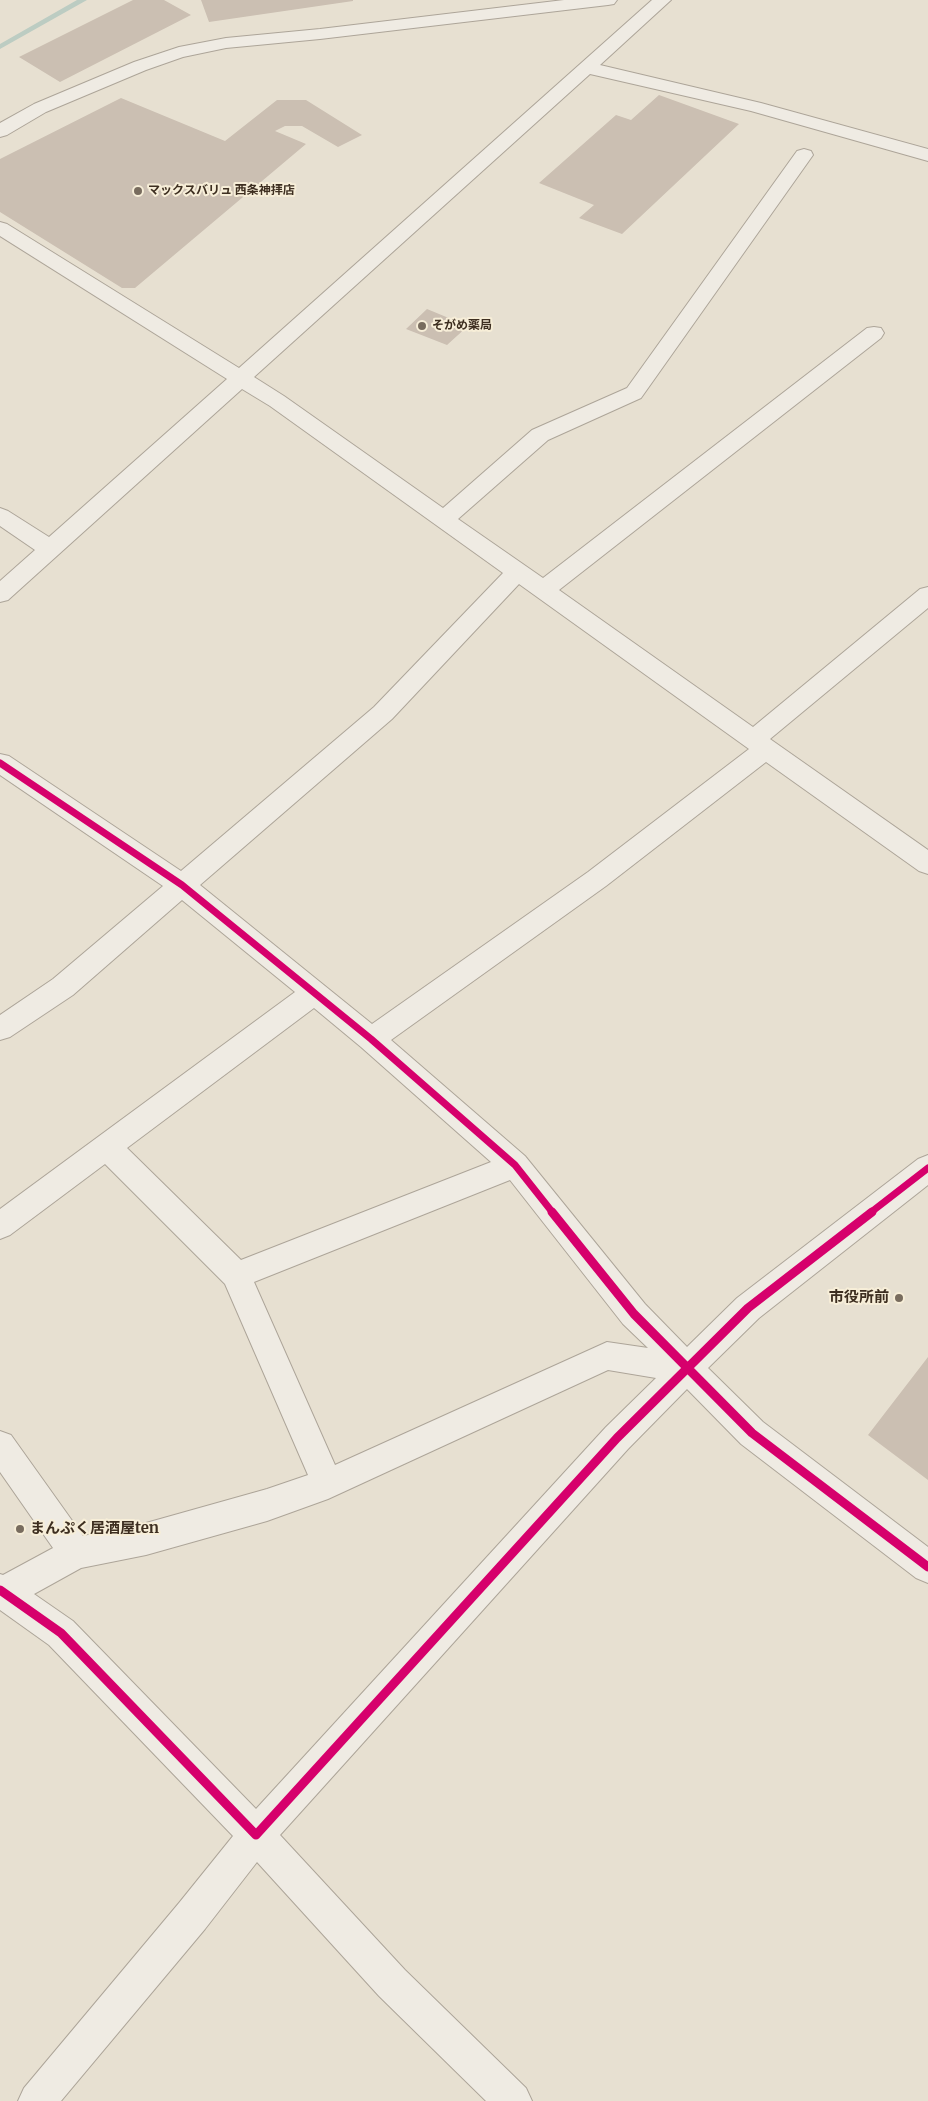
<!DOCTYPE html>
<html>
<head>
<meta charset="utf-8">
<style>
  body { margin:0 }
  canvas { display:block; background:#e7e0d1 }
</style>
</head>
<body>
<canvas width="928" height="2101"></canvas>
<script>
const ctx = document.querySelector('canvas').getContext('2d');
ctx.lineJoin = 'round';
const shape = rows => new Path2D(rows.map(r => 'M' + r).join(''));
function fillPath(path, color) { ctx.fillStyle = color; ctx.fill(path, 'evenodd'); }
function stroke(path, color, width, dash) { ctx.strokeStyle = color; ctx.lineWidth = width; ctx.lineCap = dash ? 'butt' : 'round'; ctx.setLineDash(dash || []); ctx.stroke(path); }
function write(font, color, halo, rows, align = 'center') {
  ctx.font = font + ' Merriweather,"Noto Sans JP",serif'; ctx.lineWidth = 4; ctx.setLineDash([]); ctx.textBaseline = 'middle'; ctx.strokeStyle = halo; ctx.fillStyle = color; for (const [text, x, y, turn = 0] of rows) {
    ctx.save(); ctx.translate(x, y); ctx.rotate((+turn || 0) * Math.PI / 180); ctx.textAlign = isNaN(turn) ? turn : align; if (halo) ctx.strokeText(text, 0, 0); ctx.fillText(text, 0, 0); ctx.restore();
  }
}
const stream = shape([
  [77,0,87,0,0,49,0,44,77,0]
]);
const building = shape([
  [133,0,164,0,191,15,60,82,19,57],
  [201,0,353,0,353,1,209,22],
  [659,95,739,124,622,234,579,218,594,205,539,183,616,115,631,120],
  [121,98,225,141,277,100,306,100,362,135,338,147,302,126,285,126,275,131,306,144,135,288,122,288,0,212,0,159],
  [427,309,468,326,447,345,406,329],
  [928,1357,928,1480,868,1435]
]);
const minor = shape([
  [564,0,617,0,614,4,608,5,320,39,226,48,183,57,146,70,46,112,7,135,0,137,0,123,34,104,134,62,179,47,226,38,320,29,564,0],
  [652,0,671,0,600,65,761,103,928,149,928,161,751,111,590,74,254,377,284,396,443,508,532,430,627,388,797,151,804,149,811,151,813,155,641,398,548,440,458,519,543,578,867,328,874,327,881,328,884,333,881,338,559,590,753,727,920,589,928,587,928,608,770,739,928,850,928,874,919,871,766,762,606,886,391,1040,525,1156,645,1304,687,1347,737,1298,918,1159,928,1155,928,1185,759,1318,708,1368,763,1422,928,1547,928,1583,916,1578,741,1444,687,1389,628,1449,280,1835,405,1970,526,2088,532,2101,486,2101,379,1996,257,1862,205,1929,61,2101,18,2101,24,2088,179,1903,233,1836,49,1645,0,1610,0,1574,3,1575,53,1548,0,1472,0,1431,11,1435,83,1536,146,1523,267,1489,308,1475,225,1284,105,1164,10,1235,0,1239,0,1209,295,992,182,900,73,995,10,1037,0,1040,0,1015,53,979,163,886,0,775,0,754,9,756,181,871,374,707,503,573,270,406,242,389,8,600,0,602,0,581,35,550,0,526,0,508,8,511,49,537,227,379,0,236,0,222,7,224,239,368,652,0],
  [519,584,749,749,588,872,372,1024,200,885,392,719,519,584],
  [314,1008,361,1047,491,1162,241,1260,127,1148,314,1008],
  [510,1180,623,1324,648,1348,607,1342,335,1465,254,1282,510,1180],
  [608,1370,656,1378,606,1427,256,1809,73,1621,34,1594,81,1568,146,1555,267,1521,328,1499,608,1370]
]);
const cyclewayFar1 = shape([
  [0,763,182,885,371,1039,515,1165,553,1213],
  [870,1213,928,1168]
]);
const cycleway = shape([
  [552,1212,634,1314,752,1433,928,1567],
  [0,1590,61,1633,256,1835,617,1438,748,1308,872,1212]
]);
const markers = [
  [138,191,5,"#786c5e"],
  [422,326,5,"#786c5e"],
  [899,1298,5,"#786c5e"],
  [20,1529,5,"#786c5e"]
];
const farPoinames = [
  ["マックスバリュ 西条神拝店",148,191],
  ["そがめ薬局",432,326]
];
const poiNames = [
  ["市役所前",889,1298],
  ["まんぷく居酒屋ten",30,1529,"left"]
];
fillPath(stream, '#bcccc2');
fillPath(building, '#cbbfb2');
stroke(minor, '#ada599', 2);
fillPath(minor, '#efebe3');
stroke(cyclewayFar1, '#d6006c', 7);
stroke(cycleway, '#d6006c', 9);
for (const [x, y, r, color] of markers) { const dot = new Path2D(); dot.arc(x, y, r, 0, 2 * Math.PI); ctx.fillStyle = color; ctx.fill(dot); stroke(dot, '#f7eed8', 2); }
write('bold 12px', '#3d2e20', '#f7eed8', farPoinames, 'left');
write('bold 15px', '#3d2e20', '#f7eed8', poiNames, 'right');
</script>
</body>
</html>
